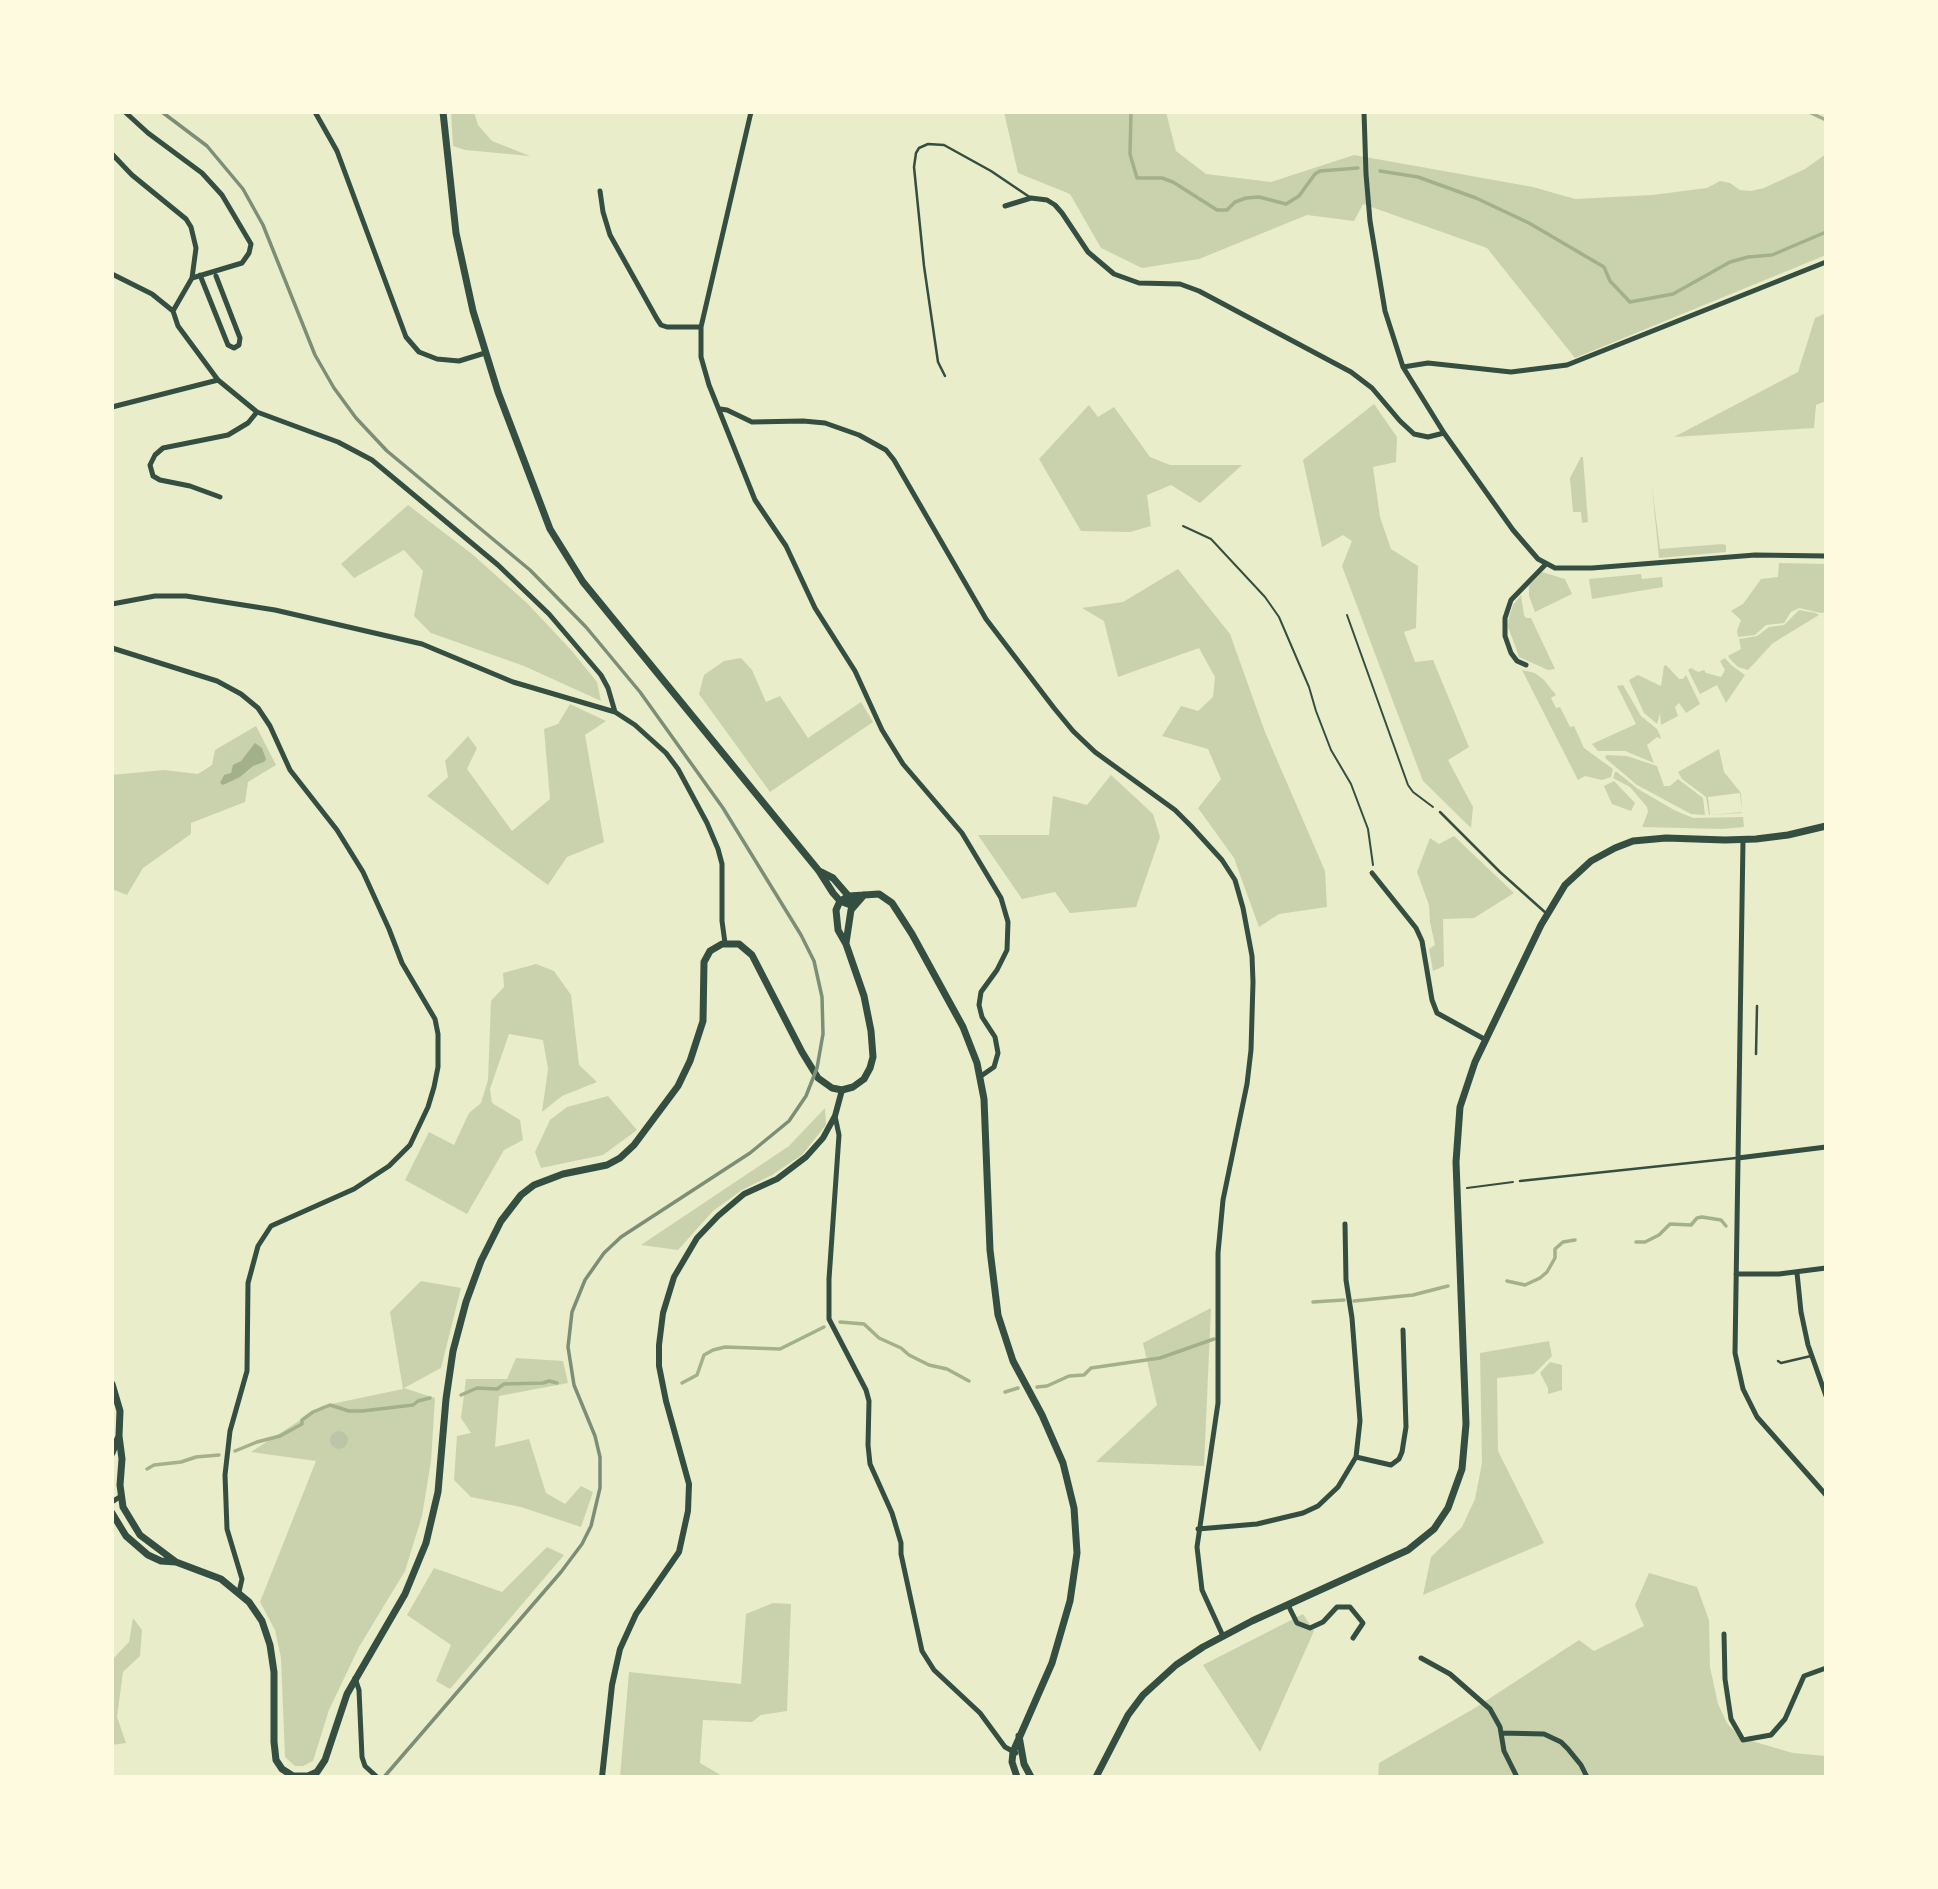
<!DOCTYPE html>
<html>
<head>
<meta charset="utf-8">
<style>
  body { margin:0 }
  #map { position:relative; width:1938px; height:1889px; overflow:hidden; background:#e9edc9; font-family:"Times New Roman",serif }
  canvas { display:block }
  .frame { position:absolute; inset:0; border:114px solid #fefae0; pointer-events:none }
</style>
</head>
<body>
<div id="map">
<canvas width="1938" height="1889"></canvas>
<div class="frame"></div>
</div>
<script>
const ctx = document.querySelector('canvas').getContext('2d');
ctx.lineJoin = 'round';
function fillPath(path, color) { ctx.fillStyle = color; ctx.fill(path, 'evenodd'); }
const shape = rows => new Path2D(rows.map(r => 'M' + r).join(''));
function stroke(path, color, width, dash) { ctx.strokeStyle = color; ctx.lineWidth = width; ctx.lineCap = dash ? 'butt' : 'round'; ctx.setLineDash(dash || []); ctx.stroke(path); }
const green = shape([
  [451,112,474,112,478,125,492,141,530,156,465,150,453,146],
  [1004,112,1166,112,1176,151,1206,174,1271,182,1354,155,1533,187,1575,199,1652,195,1707,188,1720,181,1730,183,1740,190,1751,191,1764,188,1805,169,1826,154,1826,255,1575,358,1487,248,1363,204,1354,221,1307,215,1199,259,1142,268,1101,248,1070,194,1018,173],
  [1826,313,1826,401,1816,405,1814,428,1674,437,1798,372,1815,318],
  [1374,404,1397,437,1396,462,1373,467,1380,517,1391,549,1418,566,1416,628,1404,632,1415,662,1433,660,1469,747,1448,760,1473,807,1471,828,1423,781,1342,566,1352,541,1343,535,1322,547,1303,460],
  [1089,405,1098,417,1114,407,1150,457,1170,465,1242,465,1200,503,1171,485,1147,495,1151,526,1130,532,1081,531,1039,459],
  [1581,457,1583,457,1588,522,1582,523,1581,512,1573,512,1570,478],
  [1652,487,1660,549,1722,544,1726,545,1726,552,1659,558],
  [408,505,472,554,528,604,571,650,597,682,601,701,524,666,431,633,414,616,423,571,404,550,354,578,341,564],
  [1779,563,1826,564,1826,612,1821,613,1799,608,1791,612,1784,623,1766,625,1755,635,1738,637,1737,631,1741,620,1731,611,1743,604,1761,579,1778,577],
  [1178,569,1230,634,1265,732,1325,871,1327,907,1279,914,1259,927,1234,858,1198,808,1221,779,1208,749,1162,736,1181,706,1198,711,1213,697,1215,677,1199,648,1118,677,1104,621,1082,608,1123,602],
  [1542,572,1565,579,1572,594,1535,612,1529,596,1529,586],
  [1641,574,1642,579,1662,577,1663,587,1592,599,1589,579],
  [1521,595,1524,615,1526,618,1531,618,1555,669,1548,670,1519,657,1516,648,1508,627,1509,617,1513,605],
  [1799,610,1816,613,1819,615,1773,643,1748,670,1738,667,1730,659,1728,656,1741,649,1739,639,1757,636,1769,627,1784,625],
  [741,658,752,670,766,702,780,696,808,738,861,702,873,722,770,792,699,694,704,675,724,661],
  [1725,658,1731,665,1745,675,1726,703,1717,685,1700,694,1688,670,1691,668,1698,672,1704,670,1706,673,1721,677,1725,670,1720,661],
  [1666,665,1679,679,1683,679,1686,675,1700,704,1686,713,1679,703,1675,707,1678,716,1661,725,1660,713,1657,724,1644,713,1629,680,1638,675,1661,686,1664,666],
  [1522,670,1535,673,1544,680,1556,695,1551,698,1556,708,1560,707,1570,727,1574,726,1584,748,1613,769,1611,777,1602,780,1585,776,1578,780],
  [1623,685,1641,716,1657,729,1660,735,1661,739,1657,737,1647,745,1654,763,1625,751,1598,751,1592,744,1636,724,1617,686],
  [570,704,606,721,585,735,604,842,567,857,548,885,427,796,448,777,445,761,468,736,477,748,467,769,512,831,550,799,544,729,558,724],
  [256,726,276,765,248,782,245,802,191,823,191,834,143,868,127,895,112,889,112,775,164,770,198,774,212,765,215,750],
  [1719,749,1724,772,1741,793,1742,813,1709,815,1706,797,1682,779,1678,772],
  [1740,793,1742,812,1710,815,1708,797],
  [1606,755,1627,756,1657,766,1664,786,1670,786,1678,779,1703,798,1705,815,1691,814,1637,785,1605,758],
  [1615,772,1617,772,1638,789,1674,810,1693,818,1743,817,1744,827,1722,829,1642,827,1648,812,1647,807,1630,787,1613,778],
  [1111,775,1153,814,1160,837,1136,907,1070,913,1055,892,1022,899,978,835,1049,835,1053,796,1087,805],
  [1614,781,1635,803,1631,811,1612,804,1604,786],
  [1454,836,1514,893,1474,918,1443,919,1444,966,1433,971,1429,949,1435,945,1430,922,1429,905,1417,872,1430,838,1439,844],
  [536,964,554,971,571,995,579,1065,597,1082,562,1096,542,1112,548,1069,543,1040,509,1034,490,1089,492,1103,520,1120,523,1140,504,1150,467,1214,405,1180,429,1132,454,1145,469,1113,481,1103,488,1080,491,1001,504,987,503,973],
  [608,1096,637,1130,603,1155,541,1168,535,1152,550,1120,567,1107],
  [825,1108,826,1125,802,1155,772,1175,742,1190,713,1211,678,1250,641,1245,789,1146],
  [421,1281,461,1288,441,1368,404,1388,435,1398,431,1461,422,1516,405,1571,359,1647,329,1710,313,1761,303,1766,295,1766,285,1757,281,1658,275,1630,260,1602,316,1461,251,1452,322,1406,403,1389,390,1312],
  [1211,1308,1204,1466,1096,1462,1157,1405,1143,1343],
  [1549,1341,1552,1356,1534,1374,1497,1378,1498,1451,1544,1543,1423,1595,1431,1557,1462,1527,1475,1499,1482,1463,1480,1353],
  [516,1358,563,1361,568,1383,499,1396,495,1447,529,1439,546,1493,565,1504,581,1486,593,1492,581,1527,521,1507,471,1497,454,1480,457,1436,471,1433,461,1418,466,1379,507,1379],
  [1550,1362,1562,1365,1562,1390,1548,1394,1548,1388,1540,1373],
  [547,1547,564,1555,450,1689,436,1681,451,1645,407,1615,434,1568,502,1592],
  [1649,1573,1697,1587,1709,1620,1710,1667,1718,1704,1727,1723,1736,1733,1748,1740,1793,1753,1826,1756,1826,1777,1378,1777,1379,1763,1475,1708,1579,1640,1594,1651,1644,1626,1635,1605],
  [773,1603,791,1604,787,1711,761,1715,752,1722,703,1720,700,1763,724,1777,620,1777,629,1672,741,1684,746,1614],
  [1303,1614,1314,1631,1260,1752,1203,1665],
  [133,1618,142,1630,140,1656,123,1672,117,1717,126,1743,112,1745,112,1660,129,1642]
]);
const water = shape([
  [255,743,262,748,266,759,264,762,253,766,240,777,223,785,220,783,224,775,231,773,233,765,241,761]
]);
const stream = shape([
  [1131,112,1130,154,1137,178,1162,178,1173,182,1217,210,1227,210,1235,202,1246,198,1259,197,1286,204,1299,196,1315,174,1320,171,1358,168],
  [1809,112,1826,120],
  [1380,171,1418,177,1476,198,1529,223,1604,267,1610,281,1630,302,1673,294,1730,262,1748,257,1772,255,1826,232],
  [1636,1242,1645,1242,1659,1235,1670,1224,1691,1225,1697,1218,1702,1217,1721,1220,1726,1226],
  [1507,1281,1525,1285,1540,1278,1547,1272,1555,1258,1555,1249,1563,1242,1575,1240],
  [1354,1301,1413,1295,1448,1286],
  [1313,1302,1344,1300],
  [840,1322,864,1324,879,1338,901,1348,909,1355,929,1365,947,1369,969,1381],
  [682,1383,697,1375,704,1355,713,1350,725,1347,780,1349,824,1327],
  [1037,1387,1047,1386,1069,1376,1084,1375,1091,1368,1160,1358,1214,1339],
  [1005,1392,1018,1388],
  [461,1395,477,1388,497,1389,504,1384,543,1383,549,1381,557,1383],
  [235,1451,257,1442,280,1436,302,1424,302,1420,313,1412,330,1405,349,1411,362,1411,413,1405,418,1401,430,1398],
  [147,1469,154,1465,181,1462,196,1457,219,1455]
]);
const building = shape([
  '330 1440a9 9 0 1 1 18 0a9 9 0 1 1-18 0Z'
]);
const path = shape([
  [1183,526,1211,539,1265,597,1279,617,1309,687,1316,711,1331,750,1351,784,1368,829,1373,865],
  [1347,615,1408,785,1413,792,1433,807],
  [1467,1188,1513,1182]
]);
const service = shape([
  [945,376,938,362,924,266,914,167,916,153,919,148,928,144,944,145,991,171,1031,198],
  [1440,812,1500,872,1547,914],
  [1756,1054,1757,1006],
  [1520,1181,1736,1158],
  [1778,1361,1781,1363,1811,1356]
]);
const minor = shape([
  [125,112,148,133,202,173,222,195,251,244,249,253,242,263,192,278],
  [315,112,337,151,406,337,419,352,437,359,459,361,485,353],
  [751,112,701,327,701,357,709,385,755,500,786,546,815,608,855,671,882,730,903,764,962,833,1001,898,1008,922,1007,950,997,970,981,992,979,1005,982,1017,995,1037,998,1053,994,1067,981,1076],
  [1364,112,1366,174,1370,221,1385,311,1403,367,1444,433,1513,530,1538,559,1555,568,1592,568,1755,555,1826,556],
  [112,154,132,175,186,219,191,227,196,248,192,278,173,311],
  [600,191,603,212,610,235,657,319,661,325,667,327,701,327],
  [1005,206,1031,198,1047,200,1055,205,1062,213,1088,252,1114,274,1139,283,1180,284,1199,291,1351,372,1372,388,1400,421,1414,434,1428,437,1444,433],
  [112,274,152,294,173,311,178,326,218,380,257,412,338,442,372,460,498,565,549,614,601,675,608,688,615,712],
  [200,275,228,345,234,348,239,345,240,338,216,276],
  [1403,367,1428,363,1511,372,1567,365,1826,262],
  [112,407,218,380],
  [720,409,727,410,752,422,803,421,825,423,859,435,886,450,894,460,986,619,1054,708,1073,731,1095,752,1175,810,1191,826,1222,860,1235,880,1243,908,1252,956,1253,982,1251,1050,1247,1084,1223,1200,1218,1253,1218,1403,1197,1547,1202,1590,1223,1636],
  [220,497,190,486,160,480,153,476,150,465,155,455,163,448,228,435,248,423,257,412],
  [112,604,155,596,186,596,275,610,422,644,513,682,615,712,635,725,666,753,678,769,707,823,718,849,722,864,722,921,725,943],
  [112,648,217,681,241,694,258,708,270,726,290,770,337,830,363,872,389,929,402,963,435,1019,438,1034,438,1067,434,1087,428,1107,410,1145,389,1166,354,1189,271,1226,258,1246,248,1283,247,1371,230,1431,225,1475,227,1529,242,1579,239,1592],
  [1526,665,1517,661,1511,653,1505,636,1505,618,1511,600,1546,564],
  [1743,840,1735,1353,1743,1389,1757,1417,1826,1495],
  [1372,873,1416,928,1422,941,1432,1000,1437,1013,1486,1040],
  [835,1116,839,1135,829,1279,829,1319,866,1390,869,1401,868,1445,870,1464,892,1513,901,1543,901,1554,922,1651,934,1670,980,1713,1005,1747,1016,1753],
  [1738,1158,1826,1147],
  [1797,1273,1801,1312,1808,1345,1826,1396],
  [1736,1274,1779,1274,1826,1268],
  [1356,1457,1391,1465,1399,1459,1402,1452,1406,1427,1403,1330],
  [112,1502,121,1496],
  [1198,1529,1257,1524,1303,1513,1318,1506,1338,1487,1356,1457,1360,1421,1352,1318,1346,1280,1345,1224],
  [1288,1605,1297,1623,1310,1628,1323,1622,1337,1607,1350,1607,1363,1623,1353,1638],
  [1724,1634,1725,1679,1731,1719,1743,1740,1771,1735,1785,1719,1804,1676,1826,1668],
  [1421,1658,1450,1674,1490,1709,1500,1727,1504,1751,1517,1777],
  [355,1678,359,1690,362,1757,365,1766,377,1777],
  [1502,1733,1544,1734,1561,1742,1568,1749,1581,1765,1587,1777]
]);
const tertiary = shape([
  [602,1777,612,1685,620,1649,636,1614,679,1552,688,1511,689,1484,666,1401,659,1366,659,1345,663,1313,674,1277,697,1238,718,1216,744,1194,777,1179,806,1157,823,1138,835,1116,842,1090]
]);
const secondary = shape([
  [443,112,456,233,473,311,498,392,550,529,583,582,819,871,833,893,840,901,853,906],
  [819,871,833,878,852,900],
  [846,943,851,910,864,895],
  [112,1384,120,1411,119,1436,122,1459,120,1485,123,1507,140,1535,176,1562],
  [112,1453,119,1436],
  [112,1513,126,1536,148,1555,161,1561,176,1562,221,1579,249,1602,262,1621,270,1645,274,1672,274,1742,276,1760,282,1769,293,1776,308,1776,317,1772,325,1760,347,1694,405,1594,426,1543,438,1492,446,1399,453,1351,466,1302,481,1261,501,1221,521,1195,534,1185,563,1174,607,1165,620,1158,634,1145,678,1086,690,1061,703,1021,704,962,710,951,722,944,739,944,752,955,802,1052,818,1078,832,1088,842,1090,853,1087,864,1079,870,1068,873,1057,871,1031,864,996,846,944,838,930,836,910,840,901,849,896,879,894,892,903,912,934,963,1027,977,1063,984,1099,990,1250,998,1315,1013,1361,1042,1415,1063,1463,1074,1508,1077,1553,1070,1601,1052,1663,1013,1752,1012,1762,1017,1777],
  [1019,1736,1024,1764,1031,1777],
  [1096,1777,1128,1715,1143,1695,1176,1665,1203,1647,1252,1621,1408,1550,1434,1529,1448,1508,1462,1469,1466,1424,1456,1162,1460,1107,1475,1062,1541,925,1565,885,1591,861,1615,848,1633,841,1666,838,1725,840,1756,839,1788,835,1826,826]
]);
const rail = shape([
  [162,112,207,146,243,189,263,225,315,355,334,388,356,418,387,451,530,570,586,627,640,692,723,808,801,935,814,961,822,997,823,1034,817,1068,806,1096,789,1121,750,1153,621,1237,604,1253,585,1280,572,1312,568,1347,574,1385,595,1436,600,1457,600,1488,591,1526,582,1544,561,1572,384,1777]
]);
fillPath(green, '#cad2ad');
fillPath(water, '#a3b18a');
stroke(stream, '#a3b18a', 3.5);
fillPath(building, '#bcc5a7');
stroke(path, '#344e41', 2);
stroke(service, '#344e41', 2.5);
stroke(minor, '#344e41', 5);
stroke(tertiary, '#344e41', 6);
stroke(secondary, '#344e41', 7);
stroke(rail, '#7c8e77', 3.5);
</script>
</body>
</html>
